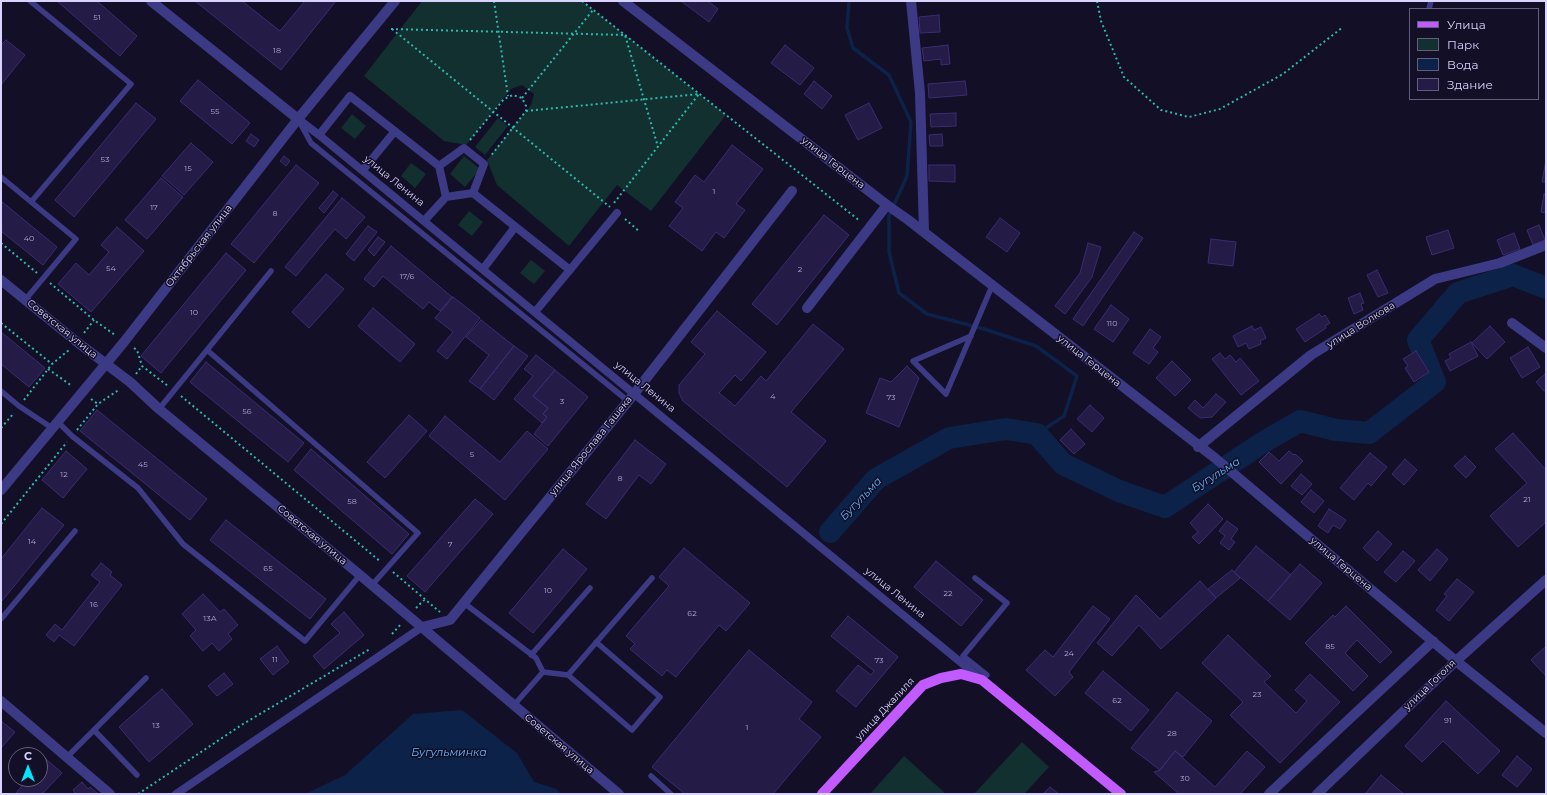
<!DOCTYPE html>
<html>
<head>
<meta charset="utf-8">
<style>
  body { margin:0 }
  #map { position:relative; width:1547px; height:795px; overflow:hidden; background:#130f26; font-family:Montserrat,sans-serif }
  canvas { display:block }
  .frame { position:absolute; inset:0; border:2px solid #d9d4ff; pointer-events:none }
  .legend { position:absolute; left:1409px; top:8px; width:130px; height:92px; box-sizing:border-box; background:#130f26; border:1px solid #625e7d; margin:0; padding:5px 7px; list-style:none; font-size:12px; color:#d9d4ff }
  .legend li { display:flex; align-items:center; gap:8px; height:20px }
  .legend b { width:20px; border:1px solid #625e7d }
  .north { position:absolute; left:8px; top:747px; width:40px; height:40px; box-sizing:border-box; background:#130f26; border:1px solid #625e7d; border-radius:50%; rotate:0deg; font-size:11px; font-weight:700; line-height:16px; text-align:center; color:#d9d4ff }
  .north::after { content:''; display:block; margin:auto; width:14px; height:18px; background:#00e5ff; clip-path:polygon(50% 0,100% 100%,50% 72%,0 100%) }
</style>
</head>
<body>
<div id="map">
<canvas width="1547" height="795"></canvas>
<div class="frame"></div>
<ul class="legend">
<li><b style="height:5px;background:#c25bff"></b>Улица</li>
<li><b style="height:11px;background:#12302f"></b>Парк</li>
<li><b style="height:11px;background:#0c2248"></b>Вода</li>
<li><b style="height:11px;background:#241b47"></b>Здание</li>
</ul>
<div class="north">С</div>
</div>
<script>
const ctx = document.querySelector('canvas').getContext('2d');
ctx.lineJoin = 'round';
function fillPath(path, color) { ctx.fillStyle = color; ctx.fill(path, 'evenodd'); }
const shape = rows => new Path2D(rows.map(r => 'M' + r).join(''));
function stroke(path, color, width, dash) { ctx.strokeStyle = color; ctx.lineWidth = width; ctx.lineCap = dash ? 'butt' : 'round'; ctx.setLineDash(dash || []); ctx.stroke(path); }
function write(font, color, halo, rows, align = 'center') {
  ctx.font = font + ' Montserrat,sans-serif'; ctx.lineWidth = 3; ctx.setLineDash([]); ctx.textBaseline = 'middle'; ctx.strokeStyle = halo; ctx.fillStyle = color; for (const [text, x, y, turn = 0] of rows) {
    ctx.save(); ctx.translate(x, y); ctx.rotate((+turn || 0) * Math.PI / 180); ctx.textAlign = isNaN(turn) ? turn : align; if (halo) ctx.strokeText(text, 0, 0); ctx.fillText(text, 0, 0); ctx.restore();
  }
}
const green = shape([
  [422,1,582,1,726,115,651,211,617,185,569,246,497,185,487,160,531,105,534,94,522,85,511,89,466,145,444,141,364,76],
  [352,114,366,126,355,139,341,128],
  [498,118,508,126,485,155,475,147],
  [464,156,480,169,465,187,450,174],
  [411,163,426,174,415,188,401,176],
  [469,211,483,222,472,236,458,225],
  [531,260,545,271,534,284,520,273],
  [1022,742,1049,767,1024,794,974,794],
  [904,756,946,794,870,794]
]);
const water = shape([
  [462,710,517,753,534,782,557,789,560,794,305,794,345,775,413,714]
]);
const stream = shape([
  [849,1,847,28,853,48,889,75,911,122,907,176,889,216,889,252,899,293,927,314,984,329,1036,346,1077,376,1064,416,1037,434]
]);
const river = shape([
  [830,532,876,479,949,438,1006,429,1037,434,1063,464,1119,491,1165,507,1262,443,1300,421,1336,430,1369,433,1435,382,1418,340,1458,293,1513,275,1546,288]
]);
const building = shape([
  [57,1,97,1,137,36,120,56,57,1],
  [195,1,242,1,280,31,305,1,336,1,281,70,195,1],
  [681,1,708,1,718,9,709,22,681,1],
  [939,15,940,32,920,33,919,17,939,15],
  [6,40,25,55,1,85,1,45,6,40],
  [785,45,814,68,800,85,771,63,785,45],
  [948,45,950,64,941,65,941,59,924,61,922,48,948,45],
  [198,80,250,123,232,144,180,101,198,80],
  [814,81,832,96,822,109,804,94,814,81],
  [965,81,967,95,929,98,928,84,965,81],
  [136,103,156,119,74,217,55,200,136,103],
  [869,103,882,128,858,140,845,115,869,103],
  [956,113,956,126,931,127,930,114,956,113],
  [251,134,259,140,254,147,246,141,251,134],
  [942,134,943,146,930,146,929,135,942,134],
  [191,143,213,162,184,195,162,176,191,143],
  [732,145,763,169,736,204,745,210,724,238,716,232,702,251,669,226,683,208,675,202,695,175,704,182,732,145],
  [284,156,290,161,286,166,280,161,284,156],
  [1546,160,1546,182,1542,182,1546,160],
  [296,165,319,183,254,263,231,244,296,165],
  [929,165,955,165,955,182,929,181,929,165],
  [161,178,183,197,147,239,125,220,161,178],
  [333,191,338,195,324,213,319,208,333,191],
  [1544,194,1546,195,1546,213,1541,212,1544,194],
  [342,198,365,217,346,239,335,229,296,276,285,267,342,198],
  [1,201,57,247,43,265,1,231,1,201],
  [824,215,849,235,777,325,752,304,824,215],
  [1000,218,1020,233,1007,252,986,237,1000,218],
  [1539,225,1545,240,1533,245,1527,230,1539,225],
  [368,226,377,232,354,261,346,254,368,226],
  [117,227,144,251,91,312,58,284,76,263,89,275,109,252,101,245,117,227],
  [1448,230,1454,248,1432,255,1426,237,1448,230],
  [1134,232,1143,238,1083,326,1073,319,1134,232],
  [1514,233,1520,249,1503,255,1497,240,1514,233],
  [378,237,385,242,374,256,368,250,378,237],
  [1211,239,1236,242,1233,266,1208,263,1211,239],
  [1088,243,1101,247,1092,277,1065,314,1055,306,1080,273,1088,243],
  [391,246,452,297,440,311,429,302,423,309,383,276,374,287,364,279,391,246],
  [226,253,246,270,161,373,141,356,226,253],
  [1377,270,1388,293,1378,297,1367,275,1377,270],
  [326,274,344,289,309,328,292,312,326,274],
  [1360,293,1364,303,1361,304,1363,310,1354,314,1348,298,1360,293],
  [453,297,480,318,447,359,437,351,453,332,435,318,453,297],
  [1111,305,1129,319,1113,342,1094,329,1111,305],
  [373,308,415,344,400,362,358,326,373,308],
  [717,311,766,352,741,381,735,375,719,393,735,406,761,376,766,381,813,324,844,349,791,412,826,441,787,487,683,401,679,393,679,385,705,354,691,342,717,311],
  [1319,314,1322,317,1325,315,1330,323,1325,326,1326,328,1305,342,1296,329,1319,314],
  [481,320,514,346,480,389,469,381,489,355,466,337,481,320],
  [1252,326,1254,330,1261,327,1266,338,1260,341,1261,344,1249,349,1246,343,1238,347,1233,336,1252,326],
  [1490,326,1505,342,1487,359,1472,343,1490,326],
  [1150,329,1161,337,1153,348,1158,352,1149,364,1133,353,1150,329],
  [1,332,45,368,29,387,1,364,1,332],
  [1471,342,1478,356,1450,371,1445,361,1451,358,1449,354,1471,342],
  [514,346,528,356,494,400,480,389,514,346],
  [1528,347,1540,367,1522,378,1510,358,1528,347],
  [1416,351,1429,372,1414,382,1405,368,1408,366,1403,359,1416,351],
  [1220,353,1225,359,1230,355,1236,362,1240,358,1259,381,1241,395,1212,359,1220,353],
  [536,355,555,370,533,396,548,408,543,414,547,417,542,423,514,399,533,376,524,369,536,355],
  [1172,361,1191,380,1175,396,1156,378,1172,361],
  [206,362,304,443,288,462,190,382,206,362],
  [907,366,919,378,899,427,866,413,880,378,891,382,907,366],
  [555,370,588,397,548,446,534,434,547,417,543,414,548,408,533,396,555,370],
  [1546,373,1546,390,1544,391,1536,382,1546,373],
  [1216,394,1226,402,1212,417,1200,418,1188,408,1195,400,1203,408,1216,394],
  [1090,405,1104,418,1092,432,1077,419,1090,405],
  [97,410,207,499,190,520,80,431,97,410],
  [409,415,427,431,385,478,367,462,409,415],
  [445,416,500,462,527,431,548,449,505,500,429,436,445,416],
  [1071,429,1085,444,1074,454,1060,440,1071,429],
  [1513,433,1546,470,1546,522,1518,547,1490,516,1527,483,1495,449,1513,433],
  [635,440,666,464,651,484,639,475,606,519,586,504,635,440],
  [311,449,409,534,392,554,294,470,311,449],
  [66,451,87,469,63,498,42,480,66,451],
  [1289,451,1294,455,1295,454,1303,461,1281,484,1259,462,1269,452,1279,461,1289,451],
  [1370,453,1387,467,1371,486,1368,483,1354,500,1340,488,1370,453],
  [1465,456,1476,467,1466,478,1454,466,1465,456],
  [1405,459,1417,470,1404,485,1392,474,1405,459],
  [1301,474,1312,484,1302,495,1291,486,1301,474],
  [1311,490,1324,501,1314,513,1301,502,1311,490],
  [475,499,493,514,425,592,407,576,475,499],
  [1208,504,1223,519,1199,544,1192,537,1198,532,1190,523,1208,504],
  [42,508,64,525,1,602,1,559,42,508],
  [1329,509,1346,520,1340,529,1333,525,1328,533,1318,526,1329,509],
  [226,520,326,599,310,619,210,540,226,520],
  [1227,521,1238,529,1231,539,1235,542,1229,550,1220,543,1225,536,1219,531,1227,521],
  [1378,531,1392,544,1377,561,1363,548,1378,531],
  [1256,546,1291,575,1268,601,1234,572,1256,546],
  [684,548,750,603,726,631,719,625,676,677,667,670,662,676,630,649,635,644,626,636,669,586,659,577,684,548],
  [563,549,587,569,533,633,509,613,563,549],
  [1437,549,1448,559,1430,581,1418,570,1437,549],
  [1403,551,1415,561,1396,582,1384,572,1403,551],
  [936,561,983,600,961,626,914,587,936,561],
  [101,563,112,572,110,575,122,585,74,646,59,635,54,642,46,635,55,624,62,630,100,582,91,575,101,563],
  [1300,564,1322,583,1290,620,1268,601,1300,564],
  [1232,570,1240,578,1216,598,1208,589,1232,570],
  [1457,579,1474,592,1449,621,1436,610,1447,596,1444,594,1457,579],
  [1200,581,1216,598,1161,649,1139,625,1112,656,1097,643,1136,595,1160,619,1200,581],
  [203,594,220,612,224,609,238,625,228,634,232,639,219,651,212,643,203,651,190,636,196,630,182,614,203,594],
  [1093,606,1110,619,1069,672,1073,677,1055,696,1026,670,1045,650,1053,657,1093,606],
  [1346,606,1392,652,1380,663,1357,640,1345,653,1368,676,1353,691,1305,643,1333,615,1335,617,1346,606],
  [344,612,364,635,324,669,313,656,340,633,331,624,344,612],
  [848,616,898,657,856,707,836,691,858,665,871,675,874,671,831,636,848,616],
  [1228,635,1271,676,1264,682,1296,713,1307,701,1295,690,1310,674,1340,702,1280,763,1230,715,1243,702,1202,663,1228,635],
  [277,646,289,662,273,675,260,659,277,646],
  [1546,646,1546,676,1531,660,1546,646],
  [749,650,812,702,799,719,821,737,773,794,685,794,652,767,749,650],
  [1103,671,1149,710,1131,731,1085,693,1103,671],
  [224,673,233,684,217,696,208,686,224,673],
  [162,689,193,724,149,762,119,727,162,689],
  [1177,692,1212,721,1183,757,1175,751,1160,770,1131,748,1177,692],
  [1446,701,1500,751,1478,774,1443,741,1422,762,1405,746,1446,701],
  [1,721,15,732,1,748,1,721],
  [1175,751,1215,787,1247,751,1265,767,1240,794,1179,794,1154,772,1160,770,1175,751],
  [1517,756,1532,769,1517,787,1502,775,1517,756],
  [46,759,62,773,42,794,15,794,28,779,40,779,40,766,46,759],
  [1381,775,1404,794,1365,794,1381,775],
  [82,782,88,789,90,787,98,794,76,794,73,790,82,782],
  [1050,787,1059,794,1043,794,1050,787]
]);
const path = shape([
  [494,1,508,96],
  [582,1,860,221],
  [1097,1,1101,21,1124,77,1161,110,1189,117,1220,109,1283,74,1343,27],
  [391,29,625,35,658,147],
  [392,29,610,207],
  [522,98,593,10],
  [526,111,699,94,614,203],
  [470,140,504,99,513,95,522,98,526,106,526,111,490,157],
  [625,219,640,232],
  [1,243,37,273],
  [50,283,94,320,115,335],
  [1,323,52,364],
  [84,333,94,320],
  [134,348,137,350,142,366,168,386],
  [48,369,72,386],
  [136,374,142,366],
  [181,396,381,562],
  [91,399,98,404],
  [24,400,52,364,69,350],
  [1,428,14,413],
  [77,430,98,404,120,389],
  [1,524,67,442],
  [393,572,440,612],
  [416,608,425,599],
  [392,634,401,624],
  [138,794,243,724,370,649]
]);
const service = shape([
  [30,1,131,84,31,202],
  [1429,9,1431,1],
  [300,123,311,143,628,401],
  [1,177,76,239,25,300],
  [971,336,913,361,946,394,992,286],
  [207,350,271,271],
  [1,391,19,406,52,428],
  [159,409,207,350,418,533,372,585],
  [58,422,72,436,138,488,183,544,305,641,360,575],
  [975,578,1007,603,963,656,987,675,982,680],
  [464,603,536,658,543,672],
  [1,619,75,531],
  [531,655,590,588],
  [568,675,652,578],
  [514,705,543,672,568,675,632,730,660,697,596,642],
  [94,730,137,775],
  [67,757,146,678],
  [651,776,671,794]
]);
const pedestrian = shape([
  [298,119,319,135,981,679],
  [319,135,350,96,439,166,446,197,473,193,570,270],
  [439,166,464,148,484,164,473,193],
  [363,170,395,131],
  [424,221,446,197],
  [483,269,515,227],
  [535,312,617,213],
  [176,794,422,627]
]);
const minor = shape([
  [623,1,887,205,907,219,1215,458,1456,661,1546,733],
  [911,1,920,93,924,232],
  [807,308,887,205],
  [1512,323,1546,348],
  [1198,447,1311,355,1435,279,1500,263,1546,245],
  [422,627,450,620,634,394,792,191],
  [1,701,110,794],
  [1269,794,1433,641],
  [1317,794,1456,661,1546,580]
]);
const tertiary = shape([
  [151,1,298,119],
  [1,280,77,342,130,382,159,409,360,575,619,794],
  [1,490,124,342,298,119,395,1]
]);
const primary = shape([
  [822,794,923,685,941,678,961,674,982,680,1121,794]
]);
const numberNames = [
  ["51",97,18],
  ["18",277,51],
  ["55",215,112],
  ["53",105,160],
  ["15",188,169],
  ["1",714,192],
  ["17",154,208],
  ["8",275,214],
  ["40",29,239],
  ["54",111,269],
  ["2",800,270],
  ["17/6",407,277],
  ["10",194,313],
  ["110",1112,324],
  ["4",773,397],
  ["73",891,398],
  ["3",562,402],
  ["56",247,412],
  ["5",472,455],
  ["45",143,465],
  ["12",64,475],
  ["8",620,479],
  ["21",1527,500],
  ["58",352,502],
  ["14",32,542],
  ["7",450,545],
  ["65",268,569],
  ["10",548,591],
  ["22",948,594],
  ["16",94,605],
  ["62",692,614],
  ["13А",210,619],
  ["85",1330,647],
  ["24",1069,654],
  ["11",275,660],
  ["73",879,661],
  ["23",1257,695],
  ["62",1117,701],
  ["91",1448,721],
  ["13",156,726],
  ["1",747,728],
  ["28",1172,734],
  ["30",1185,779]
];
const streetNames = [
  ["улица Герцена",833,163,38],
  ["улица Ленина",394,181,39],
  ["Октябрьская улица",199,246,-52],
  ["улица Волкова",1361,325,-32],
  ["Советская улица",62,329,39],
  ["улица Герцена",1089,361,38],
  ["улица Ленина",645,387,39],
  ["улица Ярослава Гашека",591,446,-51],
  ["Советская улица",312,535,40],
  ["улица Герцена",1341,564,40],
  ["улица Ленина",895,593,39],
  ["улица Гоголя",1430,685,-44],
  ["улица Джалиля",885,709,-47],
  ["Советская улица",559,744,40]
];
const waterNames = [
  ["Бугульма",1216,475,-32],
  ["Бугульма",861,499,-46],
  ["Бугульминка",449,753]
];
fillPath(green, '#12302f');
fillPath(water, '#0c2248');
stroke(stream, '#0c2248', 3.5);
stroke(river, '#0c2248', 22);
fillPath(building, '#241b47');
stroke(building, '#3b2d73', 1);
stroke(path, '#2fb8b0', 2, [2, 3]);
stroke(service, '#3d3a85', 5.5);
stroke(pedestrian, '#3d3a85', 8);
stroke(minor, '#3d3a85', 10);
stroke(tertiary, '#3d3a85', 10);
stroke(primary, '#c25bff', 10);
write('8px', '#aca6d1', null, numberNames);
write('10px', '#d9d4ff', '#130f26', streetNames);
write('italic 11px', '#62b6ff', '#130f26', waterNames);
</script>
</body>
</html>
